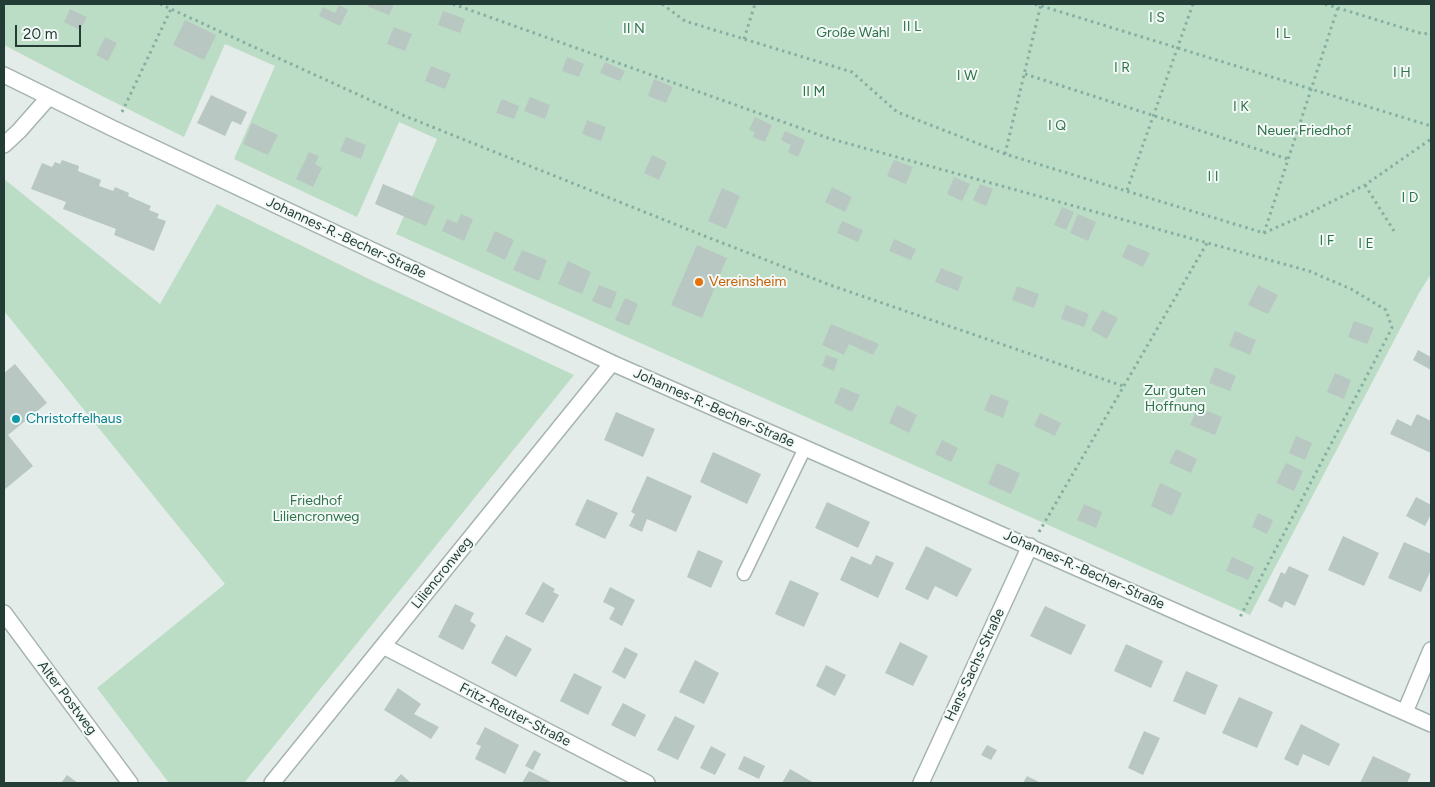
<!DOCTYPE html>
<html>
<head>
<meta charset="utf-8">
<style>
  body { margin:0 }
  #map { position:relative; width:1435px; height:787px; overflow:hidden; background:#e3ece8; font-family:Figtree,sans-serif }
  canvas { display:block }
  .frame { position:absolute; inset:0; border:5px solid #233d36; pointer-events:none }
  .scale { position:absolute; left:15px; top:25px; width:66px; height:22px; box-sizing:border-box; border:2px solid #233d36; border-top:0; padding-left:6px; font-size:15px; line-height:18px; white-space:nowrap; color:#233d36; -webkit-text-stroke:4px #f3f9f6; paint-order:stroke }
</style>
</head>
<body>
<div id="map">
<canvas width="1435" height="787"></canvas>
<div class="frame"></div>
<div class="scale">20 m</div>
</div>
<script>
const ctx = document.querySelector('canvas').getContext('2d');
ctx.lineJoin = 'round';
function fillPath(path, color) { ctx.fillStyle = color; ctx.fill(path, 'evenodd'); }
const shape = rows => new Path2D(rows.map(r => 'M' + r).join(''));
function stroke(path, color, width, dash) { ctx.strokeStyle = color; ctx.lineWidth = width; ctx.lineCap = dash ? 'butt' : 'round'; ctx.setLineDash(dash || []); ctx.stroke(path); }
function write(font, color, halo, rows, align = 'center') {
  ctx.font = font + ' Figtree,sans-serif'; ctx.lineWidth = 4; ctx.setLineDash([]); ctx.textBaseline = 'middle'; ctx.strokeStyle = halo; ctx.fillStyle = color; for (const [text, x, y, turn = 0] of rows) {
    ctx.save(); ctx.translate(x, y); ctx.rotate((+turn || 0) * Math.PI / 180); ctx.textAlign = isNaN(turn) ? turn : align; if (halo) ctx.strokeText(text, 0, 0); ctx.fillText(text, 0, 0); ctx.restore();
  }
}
const green = shape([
  [4,4,1431,4,1431,274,1419,293,1250,615,396,234,437,139,399,122,357,217,234,159,275,66,225,44,184,137,102,96,4,45],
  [4,179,160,304,217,204,369,279,574,375,244,783,169,783,97,688,225,584,4,311]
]);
const building = shape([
  [368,4,394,4,389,15,367,6],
  [339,5,348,10,340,26,319,16,323,7,335,13],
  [70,9,87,17,80,30,64,22],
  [443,11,465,19,460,33,438,25],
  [185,20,216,35,204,60,173,45],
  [394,27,412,34,405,51,387,44],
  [105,37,117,43,108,61,96,55],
  [567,57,584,64,579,77,562,71],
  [605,62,625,71,620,81,600,73],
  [431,66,451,74,445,89,425,81],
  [654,79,673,87,666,103,648,96],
  [211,95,247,112,241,125,232,121,225,136,197,123],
  [530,97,550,105,545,119,524,111],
  [502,99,519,106,514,119,496,113],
  [755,117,772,125,765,142,753,137,755,132,749,130],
  [587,120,606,127,601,141,582,134],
  [252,123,278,135,268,155,243,144],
  [785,131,805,140,798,157,788,152,791,145,781,140],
  [346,137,366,145,361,159,340,151],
  [309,152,319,156,315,164,322,168,313,187,296,179],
  [652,155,667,162,659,180,644,173],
  [62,160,79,166,78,171,101,180,99,186,113,191,115,187,129,193,128,196,151,206,149,210,159,214,157,218,166,221,154,251,114,235,116,229,63,209,66,202,31,189,42,163,52,167,55,162,60,164],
  [894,160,913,167,906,184,887,176],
  [954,177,970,184,962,201,947,194],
  [383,184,435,206,426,226,375,204],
  [980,184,993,189,986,206,973,200],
  [832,187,852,197,845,212,825,202],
  [722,188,740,196,726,229,708,221],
  [1062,207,1074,212,1066,230,1054,225],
  [461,214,473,219,464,241,442,231,447,219,457,223],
  [1078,214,1096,222,1088,241,1070,233],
  [842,221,863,230,858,242,837,233],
  [495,231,514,240,505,260,486,251],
  [894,239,916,249,911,260,889,251],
  [1128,244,1150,253,1143,267,1122,257],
  [697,245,727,258,702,318,671,305],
  [522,250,547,260,539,281,513,270],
  [568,261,591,272,582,294,558,284],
  [941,268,963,277,958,291,935,282],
  [599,285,617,292,611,309,592,301],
  [1258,285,1278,295,1268,314,1248,305],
  [1017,286,1039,294,1034,308,1012,300],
  [625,298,638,304,629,326,615,320],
  [1066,305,1089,314,1084,327,1061,319],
  [1102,310,1118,318,1107,339,1091,330],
  [1354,321,1374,328,1367,344,1348,337],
  [831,324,879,344,873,355,849,344,844,355,822,345],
  [1235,331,1256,340,1250,355,1229,346],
  [1418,350,1431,357,1431,370,1413,360],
  [826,355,838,359,834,371,822,366],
  [15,364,47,403,8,435,33,466,4,490,4,373],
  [1215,367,1236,376,1230,391,1209,383],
  [1335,373,1351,380,1344,399,1327,392],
  [841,387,860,395,852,412,834,403],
  [991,394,1009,401,1003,418,984,410],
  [897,405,917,415,909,433,889,423],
  [1198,407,1222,417,1215,435,1190,425],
  [616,412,655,429,643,457,604,440],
  [1040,413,1061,423,1055,436,1034,426],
  [1417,414,1431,421,1431,453,1390,434,1397,419,1411,426],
  [1296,436,1312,443,1305,460,1289,453],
  [942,440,958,448,951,462,935,454],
  [1176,449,1197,459,1191,473,1169,463],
  [713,452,761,474,747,504,700,482],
  [997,463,1020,473,1011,494,988,484],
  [1286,463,1303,471,1294,491,1276,483],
  [647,476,692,496,676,532,647,519,642,532,629,526,635,514,631,512],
  [1160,483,1182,493,1172,516,1151,506],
  [1416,497,1431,505,1431,514,1425,526,1406,516],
  [587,499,618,513,605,539,575,525],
  [827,502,870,522,858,548,815,528],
  [1084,504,1102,512,1096,528,1077,520],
  [1258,513,1273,520,1267,534,1252,527],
  [1343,536,1379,553,1364,586,1328,570],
  [1404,542,1431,554,1431,570,1421,592,1388,578],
  [926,546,972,569,957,597,935,586,928,600,905,589],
  [698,550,723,561,711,588,687,577],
  [876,555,894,563,878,598,840,580,851,556,871,565],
  [1232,557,1254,567,1248,580,1226,571],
  [1289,566,1309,575,1295,606,1285,601,1282,608,1268,601,1281,572,1285,574],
  [790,580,819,593,804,627,775,614],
  [543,582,555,589,553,592,559,595,543,623,525,614],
  [610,587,635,600,622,626,609,619,615,608,603,602],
  [455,604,474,613,470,621,476,625,463,650,438,637],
  [1045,606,1086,625,1071,655,1030,636],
  [506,635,532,649,516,677,491,663],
  [900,642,928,656,913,686,885,673],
  [1126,644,1163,661,1151,688,1114,671],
  [625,647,638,654,625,679,612,672],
  [695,660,719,673,704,704,679,692],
  [826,665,846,675,835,696,816,686],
  [1186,671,1218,685,1205,715,1173,701],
  [574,673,602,687,588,715,560,701],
  [398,688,421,704,414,714,439,727,431,739,384,710],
  [1239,697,1273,712,1257,748,1222,733],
  [623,703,646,715,635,737,611,725],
  [675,716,695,726,678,760,657,750],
  [1301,724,1340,744,1329,766,1303,754,1298,766,1284,759],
  [485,727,519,745,505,774,475,759,481,746,476,744],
  [1144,731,1160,738,1143,775,1128,768],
  [987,745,997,750,991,760,981,755],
  [711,746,726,754,715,775,700,768],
  [534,750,541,754,533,770,525,766],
  [744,756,765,766,759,779,738,769],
  [1373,756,1411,774,1407,783,1360,783],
  [790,769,814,783,782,783],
  [529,771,553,783,522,783],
  [401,774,411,783,393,783],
  [67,775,78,783,61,783],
  [1027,776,1041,783,1023,783]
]);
const path = shape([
  [160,4,405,116,697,233,830,285,1123,386],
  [453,4,828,138,1309,271,1351,289,1386,310,1392,328,1239,619],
  [662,4,685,21,852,72,897,112,1005,154,1264,233,1309,213,1365,185,1431,139],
  [1035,4,1431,126],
  [1325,4,1423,34,1431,33],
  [744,39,755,4],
  [1025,74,1288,159],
  [122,112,171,9],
  [1005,154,1041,4],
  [1365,185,1394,231],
  [1127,190,1193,4],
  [1264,233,1339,4],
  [1039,532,1207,243]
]);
const service = shape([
  [744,574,805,448]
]);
const minor = shape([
  [4,75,114,129,612,363,1431,724],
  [4,145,19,131,49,97],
  [4,613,130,783],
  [383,646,647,783],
  [1405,712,1431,650],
  [272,783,612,363],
  [921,783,1030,546]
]);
const markers = [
  [699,282,5,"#e8710a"],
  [16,419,5,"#0f9aa8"]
];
const parkNames = [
  ["I S",1157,18],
  ["II L",912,27],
  ["II N",634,29],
  ["Große Wahl",853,33],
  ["I L",1283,34],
  ["I R",1122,68],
  ["I H",1402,73],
  ["I W",967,76],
  ["II M",814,92],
  ["I K",1241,107],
  ["I Q",1057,126],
  ["Neuer Friedhof",1304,131],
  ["I I",1213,177],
  ["I D",1410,198],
  ["I F",1327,241],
  ["I E",1366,244],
  ["Zur guten",1175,391],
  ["Hoffnung",1175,407],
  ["Friedhof",316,501],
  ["Liliencronweg",316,517]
];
const streetNames = [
  ["Johannes-R.-Becher-Straße",346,238,25],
  ["Johannes-R.-Becher-Straße",714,408,24],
  ["Johannes-R.-Becher-Straße",1084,570,24],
  ["Liliencronweg",442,573,-51],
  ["Hans-Sachs-Straße",975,665,-65],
  ["Alter Postweg",67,698,53],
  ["Fritz-Reuter-Straße",515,715,27]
];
const foodNames = [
  ["Vereinsheim",709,282]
];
const cultureNames = [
  ["Christoffelhaus",26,419]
];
fillPath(green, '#bcddc5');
fillPath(building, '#b8c7c1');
stroke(service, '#a6b4af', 15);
stroke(minor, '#a6b4af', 18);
stroke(path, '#84afa2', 3, [2.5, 4]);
stroke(service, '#fff', 12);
stroke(minor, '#fff', 15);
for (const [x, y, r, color] of markers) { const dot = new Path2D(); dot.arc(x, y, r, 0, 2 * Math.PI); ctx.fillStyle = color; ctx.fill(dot); stroke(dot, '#f3f9f6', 2); }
write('14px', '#2e7349', '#f3f9f6', parkNames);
write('14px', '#233d36', '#f3f9f6', streetNames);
write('14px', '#c56008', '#f3f9f6', foodNames, 'left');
write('14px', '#0d838f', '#f3f9f6', cultureNames, 'left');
</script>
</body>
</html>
